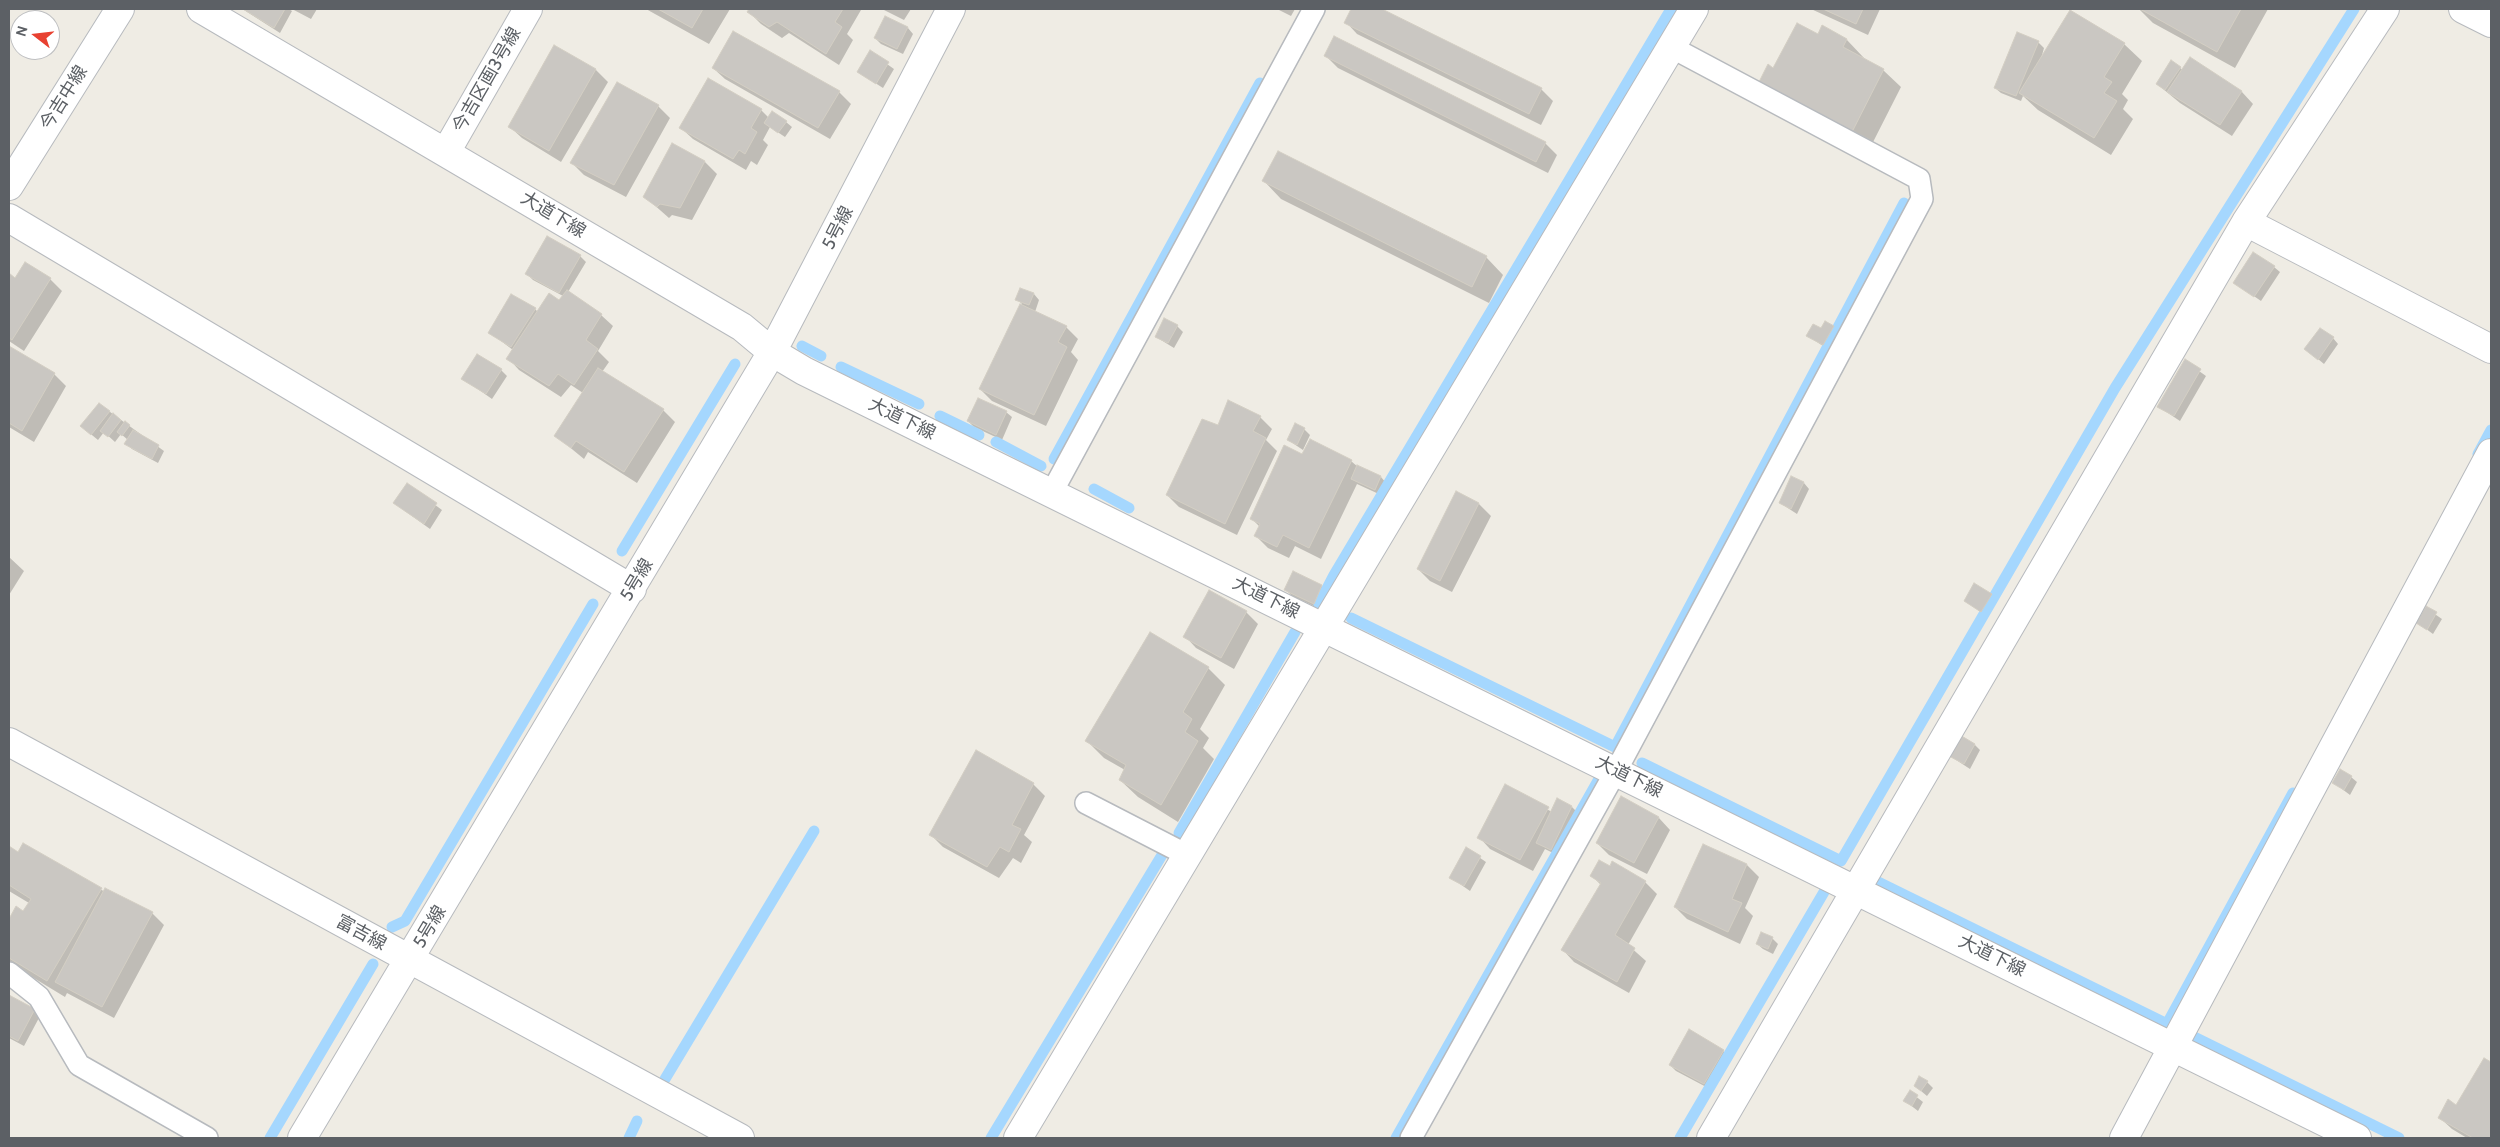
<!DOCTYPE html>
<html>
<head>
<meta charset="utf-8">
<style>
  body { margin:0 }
  #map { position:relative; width:2500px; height:1147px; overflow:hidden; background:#efece4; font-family:Cabin,sans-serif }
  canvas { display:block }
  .frame { position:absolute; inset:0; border:10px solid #5c6065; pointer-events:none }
  .north { position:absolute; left:10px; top:10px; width:50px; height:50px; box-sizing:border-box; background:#fff; border:1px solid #bebfc1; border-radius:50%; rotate:286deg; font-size:14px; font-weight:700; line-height:20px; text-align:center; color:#5c6065 }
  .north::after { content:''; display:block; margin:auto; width:18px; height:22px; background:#e84131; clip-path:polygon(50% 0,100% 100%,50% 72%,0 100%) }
</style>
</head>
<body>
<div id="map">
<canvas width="2500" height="1147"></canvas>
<div class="frame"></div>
<div class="north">N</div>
</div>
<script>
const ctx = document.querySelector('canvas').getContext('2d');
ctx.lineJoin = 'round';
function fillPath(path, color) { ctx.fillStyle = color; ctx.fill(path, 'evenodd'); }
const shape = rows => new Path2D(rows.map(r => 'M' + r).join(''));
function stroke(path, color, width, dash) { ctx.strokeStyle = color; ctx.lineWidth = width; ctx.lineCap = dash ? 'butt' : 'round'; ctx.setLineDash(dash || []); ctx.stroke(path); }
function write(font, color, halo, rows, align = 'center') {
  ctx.font = font + ' Cabin,"Noto Sans JP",sans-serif'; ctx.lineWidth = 4; ctx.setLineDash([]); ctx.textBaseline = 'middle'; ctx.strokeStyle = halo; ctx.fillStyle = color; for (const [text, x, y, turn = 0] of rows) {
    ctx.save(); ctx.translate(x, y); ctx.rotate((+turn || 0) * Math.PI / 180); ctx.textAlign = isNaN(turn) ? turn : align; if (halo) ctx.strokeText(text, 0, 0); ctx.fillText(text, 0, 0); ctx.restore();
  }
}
const shadow = shape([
  [289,9,292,11,280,33,244,10],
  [292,9,317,9,311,19],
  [646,9,730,9,709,44],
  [751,9,860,9,861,10,847,34,853,40,839,65,789,33,782,38,761,24,749,12],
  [882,9,911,9,904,20],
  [1277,9,1295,9,1291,16],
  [1352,9,1379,9,1541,89,1553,101,1541,125,1357,34,1346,22],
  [1811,9,1880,9,1868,35],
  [2139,9,2268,9,2235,68,2153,23],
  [886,17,908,28,913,34,903,54,881,44,875,38],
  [1823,27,1847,40,1864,58,1863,59,1883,70,1901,87,1870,148,1773,70,1819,36],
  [734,33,839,92,851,104,830,139,725,79,713,68],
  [2038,42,2044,48,2041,59,2124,44,2142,61,2122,94,2128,100,2123,109,2133,119,2111,155,2038,110,2023,96,2021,101,2001,93,1995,88],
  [555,47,596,70,608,82,561,162,522,138,510,127],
  [870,52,894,69,883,88,858,72],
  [1326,56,1545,143,1557,155,1548,173,1338,68],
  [2190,59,2242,92,2253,104,2232,136,2180,103,2157,84,2180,68,2183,70],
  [658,106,670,118,626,197,584,175,572,163],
  [761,110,769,118,786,122,792,127,785,137,770,127,763,140,768,145,757,165,751,161,746,170,693,139,681,128],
  [672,145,705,162,717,174,692,220,672,215,669,218,644,196],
  [1264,181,1486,257,1503,275,1489,303,1281,199],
  [580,256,586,262,568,292,601,315,613,326,598,351,609,362,602,372,663,410,675,422,637,483,588,452,584,459,556,436,583,393,571,385,561,397,519,370,508,358,513,350,489,332,535,309,538,312,559,301,563,296,533,280,527,274],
  [25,264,50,279,62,291,24,351,9,341,9,275,15,279],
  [2274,267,2280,272,2261,301,2235,283],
  [1021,289,1034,294,1039,300,1035,312,1066,327,1078,339,1071,352,1078,360,1046,426,992,401,980,389,1022,304,1017,299],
  [1177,326,1183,332,1174,348,1156,337],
  [1833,327,1839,332,1829,350,1808,336],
  [2333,338,2338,344,2324,364,2306,349],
  [9,348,54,374,66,386,34,442,9,427],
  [2185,361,2206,376,2180,421,2159,407],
  [501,370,507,376,492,399,462,378],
  [99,404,164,451,158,463,132,449,126,443,128,440,121,434,115,442,104,432,98,440,81,426],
  [1006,412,1012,417,1002,440,974,427,968,421],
  [1260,417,1272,429,1266,440,1277,451,1237,535,1179,507,1167,495,1218,427],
  [1304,429,1310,435,1303,450,1288,440],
  [1303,456,1351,461,1358,467,1381,477,1386,483,1381,495,1357,484,1321,559,1295,546,1289,558,1268,548,1256,536,1260,527,1251,518],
  [1792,478,1804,483,1809,489,1797,514,1780,503],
  [407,484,442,510,430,529,394,503],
  [1457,493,1479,504,1491,516,1452,592,1430,581,1418,569],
  [9,557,24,571,9,595],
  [1321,586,1327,592,1320,609,1292,596,1286,590],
  [1991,595,1996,601,1987,616,1965,601],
  [2426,608,2442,619,2433,634,2418,623],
  [1246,612,1258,624,1234,669,1196,648,1185,636],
  [1208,668,1225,685,1200,729,1209,738,1203,748,1214,759,1178,822,1138,797,1120,780,1125,770,1104,758,1087,741],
  [1975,745,1980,750,1970,769,1950,756],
  [2351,777,2357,782,2350,795,2334,783],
  [1033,784,1045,796,1024,835,1032,842,1021,863,1013,858,999,878,943,847,931,835],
  [1505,786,1552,812,1572,807,1577,812,1557,855,1545,849,1533,871,1490,849,1479,837],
  [1659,818,1670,830,1647,874,1609,855,1597,843],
  [1704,846,1747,865,1759,877,1745,908,1753,916,1740,944,1687,919,1675,907],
  [9,848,152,913,164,925,114,1018,67,993,65,997,9,963,9,921,16,908,24,913,29,903,9,891],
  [1467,849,1486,862,1470,891,1450,877],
  [1592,876,1645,882,1657,894,1628,945,1646,961,1629,993,1574,962,1563,950,1601,885],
  [1772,938,1778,944,1773,954,1763,949,1757,944],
  [9,996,34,1010,40,1016,24,1046,9,1038],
  [1723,1051,1729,1057,1710,1089,1676,1071,1670,1065],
  [2485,1059,2491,1063,2491,1138,2467,1138,2452,1129,2440,1118,2457,1106],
  [1927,1082,1933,1088,1927,1096,1915,1086],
  [1910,1092,1923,1102,1918,1111,1905,1101]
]);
const stream = shape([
  [802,346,821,356],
  [841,367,919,404],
  [940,416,979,435],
  [996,442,1041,466],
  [2478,454,2491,430],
  [1054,459,1260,83],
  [1094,489,1129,508],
  [622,551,735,364],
  [1319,604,1334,575,1671,9],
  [1351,618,1615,747,1904,203],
  [1642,763,1841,861,2115,388,2354,9],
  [1179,833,1295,632],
  [1878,882,2167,1024,2293,793],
  [392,927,405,921,593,604],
  [2192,1036,2399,1138],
  [665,1079,814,831],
  [270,1138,373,964],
  [629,1138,637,1121],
  [991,1138,1162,855],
  [1396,1138,1599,779],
  [1680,1138,1824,892]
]);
const building = shape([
  [243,9,285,9,274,28,243,9],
  [658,9,703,9,692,28,658,9],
  [749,9,843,9,835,22,842,27,826,54,777,22,769,27,747,12,749,9],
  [1351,9,1382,9,1542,88,1529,114,1344,23,1351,9],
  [1823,9,1863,9,1856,24,1823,9],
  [2140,9,2241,9,2217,52,2140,9],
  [2070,10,2125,43,2104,77,2112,82,2104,93,2117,101,2094,138,2019,93,2070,10],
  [885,16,908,27,897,49,874,38,885,16],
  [1797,23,1818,34,1822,25,1847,39,1843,47,1884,69,1852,132,1759,82,1768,64,1773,68,1797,23],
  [733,31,840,91,818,128,712,68,733,31],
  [2017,32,2039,41,2016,96,1994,88,2017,32],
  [1334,36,1546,142,1536,162,1324,56,1334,36],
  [554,45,596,69,549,151,508,127,554,45],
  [870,50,889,62,876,84,857,72,870,50],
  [2190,57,2242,91,2220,125,2167,92,2190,57],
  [2171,60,2181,67,2165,90,2156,84,2171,60],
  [708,78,762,109,751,128,757,132,745,154,739,150,733,159,679,128,708,78],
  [617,82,659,105,614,185,570,163,617,82],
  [772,111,787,121,778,133,764,123,772,111],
  [672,143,705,161,680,208,660,204,657,207,643,197,672,143],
  [1278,151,1487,256,1472,287,1262,181,1278,151],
  [547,236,581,255,559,293,525,274,547,236],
  [2253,252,2275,266,2254,297,2233,283,2253,252],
  [25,262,51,278,12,340,9,338,9,273,15,278,25,262],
  [1020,288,1034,293,1029,305,1015,300,1020,288],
  [567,290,602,314,586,340,598,349,574,385,558,374,549,386,506,359,549,293,559,300,567,290],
  [511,294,536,308,511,347,488,333,511,294],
  [1020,304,1067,326,1058,342,1067,347,1034,415,979,389,1020,304],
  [1164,318,1178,325,1168,343,1155,337,1164,318],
  [1825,321,1834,326,1823,345,1806,336,1813,324,1821,328,1825,321],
  [2320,328,2334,337,2318,360,2304,349,2320,328],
  [9,346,55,373,22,431,9,423,9,346],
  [477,354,502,369,486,394,461,379,477,354],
  [2185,359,2201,369,2174,416,2157,407,2185,359],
  [598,368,664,409,624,472,576,441,571,448,554,436,598,368],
  [978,398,1007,411,996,435,967,421,978,398],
  [1228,400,1261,416,1253,431,1266,438,1225,524,1166,495,1202,419,1218,425,1228,400],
  [99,403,110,411,91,435,80,426,99,403],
  [113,413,121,420,108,437,100,431,113,413],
  [125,421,130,425,122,436,117,432,125,421],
  [1295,423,1305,428,1297,445,1287,440,1295,423],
  [133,430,159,445,152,459,124,444,133,430],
  [1310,439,1352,460,1309,548,1283,535,1277,547,1254,536,1260,524,1250,519,1284,445,1302,454,1310,439],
  [1357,465,1381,476,1375,490,1351,479,1357,465],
  [1791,476,1804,482,1791,509,1779,503,1791,476],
  [407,483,437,503,424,524,393,503,407,483],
  [1456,491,1479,503,1440,581,1417,569,1456,491],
  [1293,571,1322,585,1314,604,1284,590,1293,571],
  [1974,583,1992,594,1981,612,1964,601,1974,583],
  [1209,590,1247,611,1221,658,1183,637,1209,590],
  [2426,606,2437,612,2427,630,2416,623,2426,606],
  [1150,632,1209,667,1183,712,1192,719,1185,732,1198,741,1161,805,1119,780,1126,765,1085,741,1150,632],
  [1960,735,1975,744,1964,764,1949,756,1960,735],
  [976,750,1034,783,1012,825,1021,829,1009,852,1000,847,987,867,929,835,976,750],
  [2340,769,2352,776,2344,790,2332,783,2340,769],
  [1505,784,1549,807,1520,860,1477,838,1505,784],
  [1621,796,1659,817,1634,863,1596,843,1621,796],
  [1557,798,1572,806,1551,850,1536,843,1557,798],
  [23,843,102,888,47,981,9,958,9,919,16,906,23,911,31,899,9,885,9,846,18,852,23,843],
  [1703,844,1747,864,1732,899,1742,903,1728,932,1674,907,1703,844],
  [1466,847,1481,856,1464,886,1449,878,1466,847],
  [1599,860,1610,866,1612,861,1646,881,1615,935,1635,948,1617,982,1561,950,1601,883,1590,876,1599,860],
  [105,888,153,912,102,1007,55,982,105,888],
  [1761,932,1773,937,1768,949,1756,944,1761,932],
  [9,995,35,1009,18,1041,9,1036,9,995],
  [1689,1029,1724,1050,1704,1084,1669,1065,1689,1029],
  [2484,1058,2491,1062,2491,1138,2473,1138,2438,1118,2448,1099,2456,1105,2484,1058],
  [1919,1076,1928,1081,1921,1091,1914,1086,1919,1076],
  [1910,1090,1918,1095,1912,1106,1903,1101,1910,1090]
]);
const lane = shape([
  [1052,492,1314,9],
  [1086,803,1187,855],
  [9,973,39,997,79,1065,207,1138],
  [1411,1138,1616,771,1922,199,1919,179,1671,47]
]);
const street = shape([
  [201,9,742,327,772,352,804,371,2357,1138],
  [2463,9,2491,23],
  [446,152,528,9],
  [9,186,120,9],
  [9,218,632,589],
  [2246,222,2491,349],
  [9,742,740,1138],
  [302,1138,772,352,951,9],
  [1018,1138,1694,9],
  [1711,1138,2246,222,2385,9],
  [2124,1138,2491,453]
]);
const streetNames = [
  ["今吉区画3号線",487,80,-60],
  ["今吉中線",64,98,-58],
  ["大道下線",553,215,31],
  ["5号線",838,228,-63],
  ["大道下線",902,419,26],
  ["5号線",637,580,-59],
  ["大道下線",1266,598,26],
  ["大道下線",1629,777,26],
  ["5号線",430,927,-59],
  ["富吉線",361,933,28],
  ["大道下線",1992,956,26]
];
fillPath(shadow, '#0003');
stroke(stream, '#a5d7fe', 11);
fillPath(building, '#cac7c2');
stroke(building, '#d3cec3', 1);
stroke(lane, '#b7babe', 24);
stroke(street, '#b7babe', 30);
stroke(lane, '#fff', 21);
stroke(street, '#fff', 28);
write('18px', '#5c6065', '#fff', streetNames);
</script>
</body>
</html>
